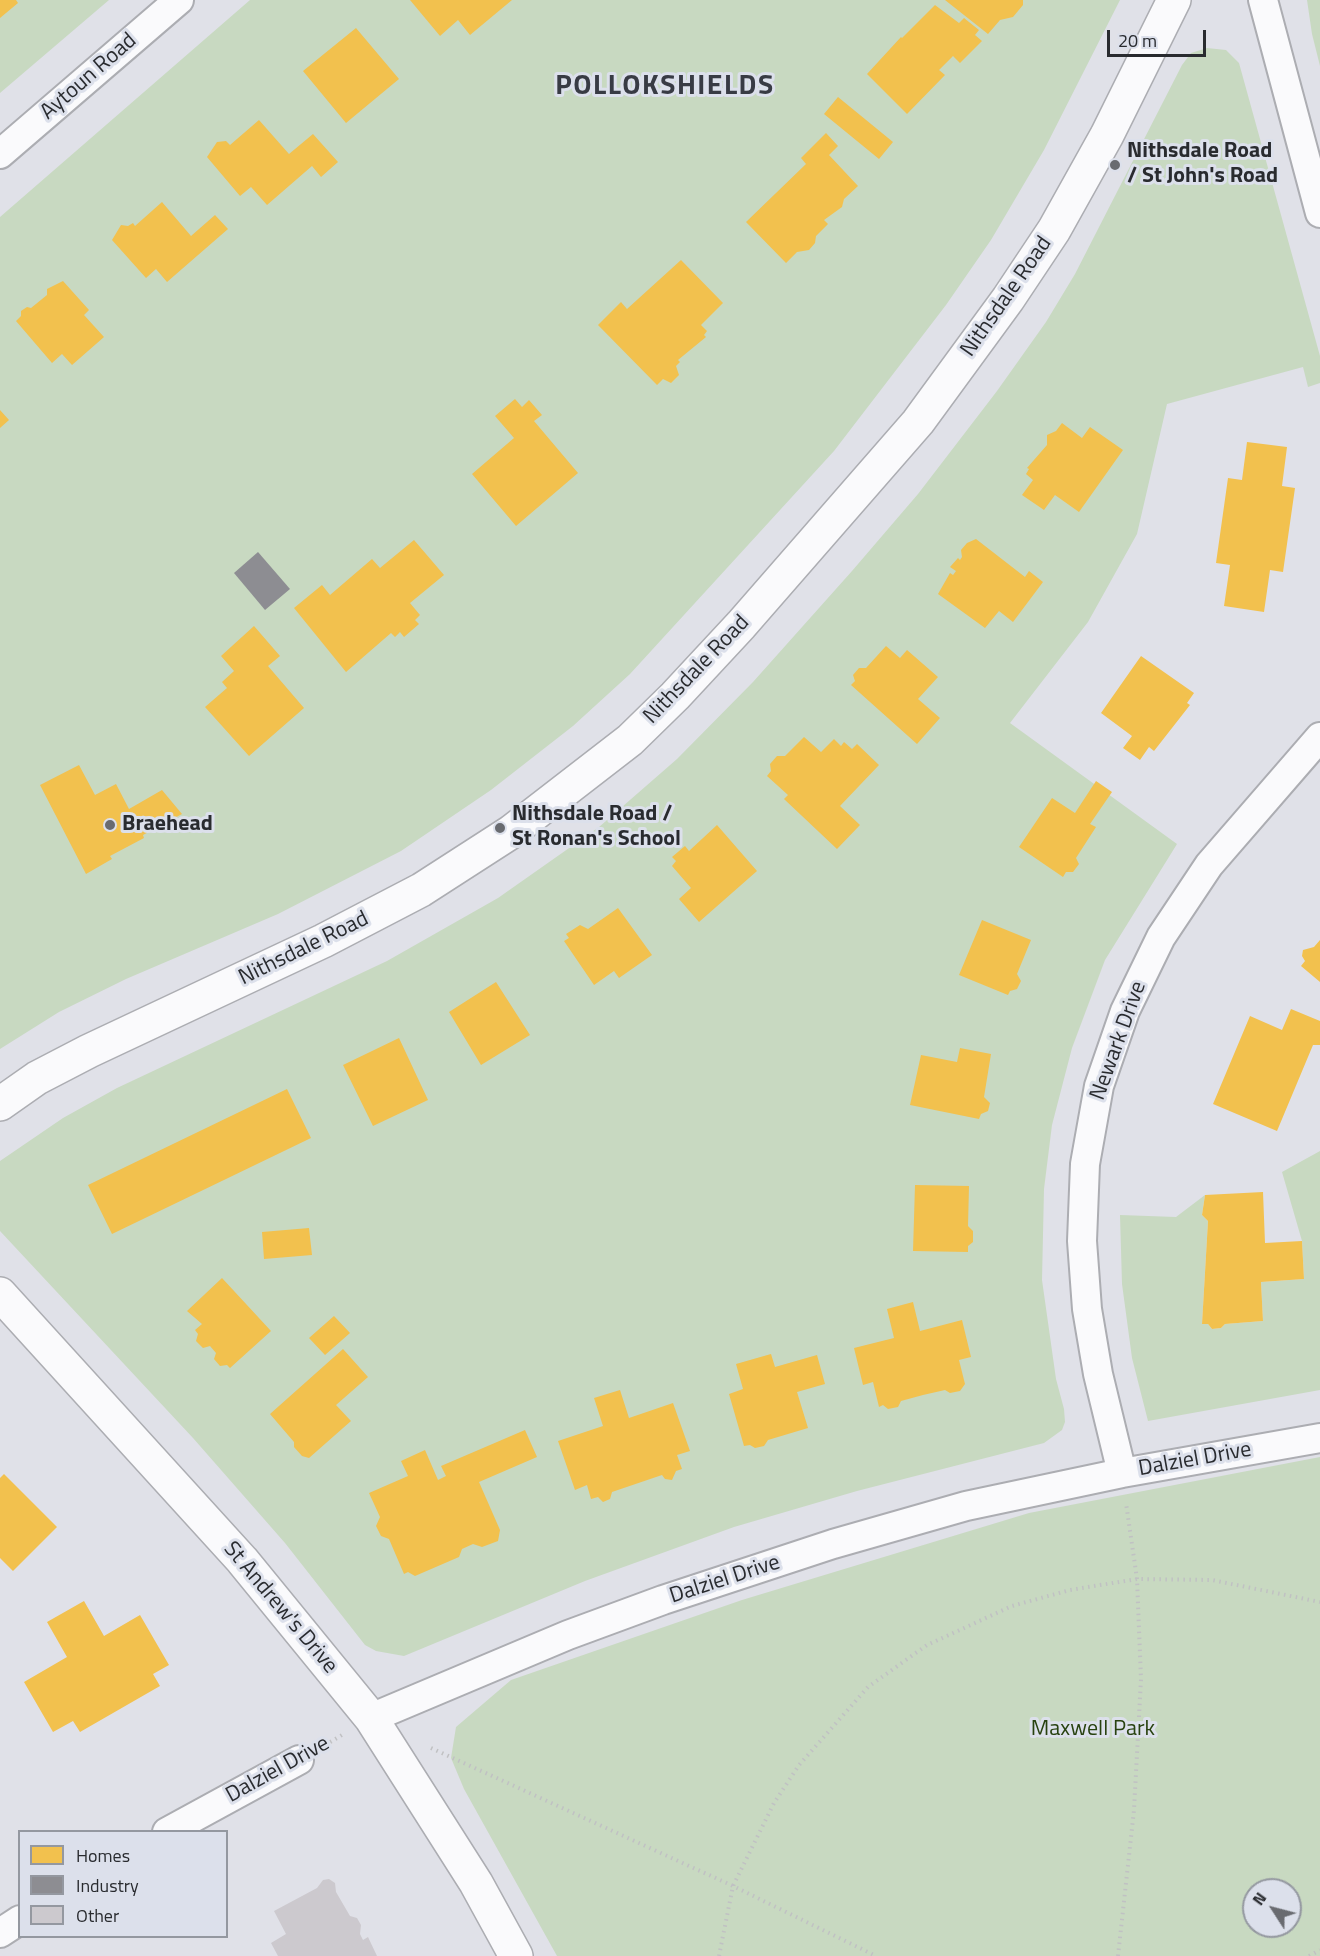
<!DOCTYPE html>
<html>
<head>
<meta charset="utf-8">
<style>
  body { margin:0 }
  #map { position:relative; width:1320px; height:1956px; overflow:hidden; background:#e0e1e8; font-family:"Titillium Web",sans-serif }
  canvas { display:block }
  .legend { position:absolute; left:18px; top:1830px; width:210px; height:108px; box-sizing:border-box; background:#dce0eb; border:2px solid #9498a0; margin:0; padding:8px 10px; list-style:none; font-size:18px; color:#292b2f }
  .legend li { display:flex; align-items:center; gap:12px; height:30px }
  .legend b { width:30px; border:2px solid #9498a0 }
  .north { position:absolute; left:1242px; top:1878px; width:60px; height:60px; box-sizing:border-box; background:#dce0eb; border:2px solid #9498a0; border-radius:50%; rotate:306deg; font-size:16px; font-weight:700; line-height:24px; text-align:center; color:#292b2f }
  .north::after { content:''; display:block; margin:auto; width:21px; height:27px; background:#696b70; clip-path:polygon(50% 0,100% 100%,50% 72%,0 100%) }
  .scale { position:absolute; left:1107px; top:30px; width:99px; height:27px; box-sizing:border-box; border:3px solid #292b2f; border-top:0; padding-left:8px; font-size:18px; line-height:21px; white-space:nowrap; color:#292b2f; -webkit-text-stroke:4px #dce0eb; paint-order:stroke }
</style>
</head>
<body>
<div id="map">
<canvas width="1320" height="1956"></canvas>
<ul class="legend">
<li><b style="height:16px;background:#f2c14e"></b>Homes</li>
<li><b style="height:16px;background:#8d8d92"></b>Industry</li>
<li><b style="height:16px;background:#ccc9ce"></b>Other</li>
</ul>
<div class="north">N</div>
<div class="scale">20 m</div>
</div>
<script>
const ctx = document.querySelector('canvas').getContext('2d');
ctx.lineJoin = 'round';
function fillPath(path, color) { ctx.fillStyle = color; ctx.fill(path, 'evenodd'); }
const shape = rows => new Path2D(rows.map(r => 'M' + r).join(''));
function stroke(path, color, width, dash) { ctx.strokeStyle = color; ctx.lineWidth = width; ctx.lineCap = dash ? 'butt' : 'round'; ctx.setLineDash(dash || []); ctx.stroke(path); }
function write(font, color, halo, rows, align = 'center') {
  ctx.font = font + ' "Titillium Web",sans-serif'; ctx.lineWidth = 6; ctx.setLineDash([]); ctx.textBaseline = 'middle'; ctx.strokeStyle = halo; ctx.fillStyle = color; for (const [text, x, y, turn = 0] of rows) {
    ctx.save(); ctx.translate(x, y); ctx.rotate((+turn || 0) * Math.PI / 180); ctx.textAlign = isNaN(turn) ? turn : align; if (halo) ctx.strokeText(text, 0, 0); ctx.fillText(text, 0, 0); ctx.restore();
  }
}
const green = shape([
  [0,0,109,0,0,93],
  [250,0,1120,0,1044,150,991,240,946,305,834,451,630,674,573,726,491,790,401,851,278,914,126,979,59,1012,0,1049,0,217],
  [1307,0,1320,0,1320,66,1312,34],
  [1207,48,1226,50,1239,63,1320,356,1320,383,1308,387,1303,367,1167,404,1137,534,1088,622,1010,723,1177,844,1105,960,1072,1048,1052,1125,1044,1189,1042,1280,1056,1379,1064,1409,1065,1422,1062,1430,1044,1443,857,1491,734,1527,585,1581,404,1656,376,1651,365,1645,285,1543,193,1438,0,1231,0,1161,63,1118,117,1088,387,961,498,898,599,827,677,759,753,682,852,571,918,494,997,391,1046,322,1075,274,1182,65,1191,53],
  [1320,1151,1320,1390,1148,1421,1132,1358,1122,1284,1120,1215,1176,1217,1205,1195,1202,1215,1208,1221,1202,1324,1208,1324,1212,1329,1221,1328,1225,1324,1263,1321,1261,1282,1304,1279,1302,1241,1282,1172],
  [1320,1457,1320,1956,557,1956,464,1789,451,1758,456,1727,511,1680,742,1600,1029,1513],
  [1254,1890,1290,1890,1290,1926,1254,1926]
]);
const homes = shape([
  [0,0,16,0,18,3,0,18],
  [410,0,512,0,470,35,458,20,440,36],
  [945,0,1023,0,1023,5,1013,17,1000,20,988,34],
  [935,5,959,23,964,18,979,30,975,35,982,41,960,63,953,56,939,70,945,75,907,114,867,74,901,37,902,38],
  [356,28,399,79,346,123,303,71],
  [838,97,893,142,879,159,824,114],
  [259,120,289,154,313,134,338,162,321,177,312,166,267,205,251,187,240,196,207,157,217,142,226,141,230,145],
  [826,133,838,146,829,155,858,186,844,199,842,207,824,220,828,224,816,236,815,243,809,250,797,252,786,263,746,222,806,164,801,158],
  [162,202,191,236,215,215,228,229,167,282,156,269,146,278,112,240,121,225,128,226,133,223,135,226],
  [681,260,723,303,701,325,707,331,704,335,706,337,678,360,680,362,676,366,679,375,671,383,663,379,657,385,598,325,621,302,627,309],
  [63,281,89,310,84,315,104,337,72,365,62,354,52,363,16,321,21,316,21,311,27,307,31,308,47,295,47,289],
  [515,399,522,407,529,400,542,415,534,421,578,473,516,526,472,474,514,438,495,416],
  [0,410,9,420,0,428],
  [1062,423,1082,438,1090,427,1123,450,1079,512,1055,495,1044,510,1022,495,1033,480,1026,474,1029,469,1027,468,1047,445,1047,435,1056,431],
  [1247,442,1287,447,1282,486,1295,488,1283,572,1270,570,1264,612,1224,606,1230,565,1216,563,1228,478,1242,480],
  [976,539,1025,577,1029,571,1043,582,1013,622,999,611,985,628,938,594,950,573,953,575,956,571,950,567,958,558,960,560,962,557,961,550,967,543],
  [414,540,444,575,410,603,420,615,415,620,419,624,404,637,400,632,395,637,391,633,346,672,294,608,322,585,330,595,372,559,380,568],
  [254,626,280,656,268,666,304,708,249,756,205,707,227,688,222,682,234,671,221,656],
  [886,646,900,658,907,650,938,677,918,699,940,718,917,744,851,685,855,681,853,675,859,668,866,668],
  [1141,656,1194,693,1187,703,1190,705,1154,751,1149,747,1140,760,1123,748,1132,736,1101,713],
  [804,737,821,752,834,739,841,746,844,742,852,749,857,744,879,765,840,806,860,825,837,849,784,799,788,795,767,776,771,771,770,764,777,756,785,756],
  [79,765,95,795,116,784,129,809,162,790,182,814,143,835,144,838,110,856,112,859,86,874,40,785],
  [1096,781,1112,792,1090,824,1096,827,1076,858,1079,864,1073,872,1066,872,1063,877,1019,847,1052,798,1075,813],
  [717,825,757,871,699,922,679,899,691,888,672,866,676,861,672,857,685,846,689,851],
  [618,908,652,955,619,978,614,971,594,985,564,941,569,938,566,934,580,925,588,929],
  [982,920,1031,940,1017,974,1021,981,1017,989,1010,991,1008,995,959,975],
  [1320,940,1320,982,1301,966,1305,961,1302,956,1303,950,1314,947],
  [496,982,530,1035,481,1065,449,1012],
  [1291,1009,1320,1021,1320,1045,1313,1045,1277,1131,1213,1104,1250,1016,1282,1030],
  [399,1038,428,1100,373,1126,343,1065],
  [960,1048,991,1054,984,1097,990,1103,988,1111,981,1114,979,1119,910,1105,921,1055,957,1062],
  [287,1089,311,1138,112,1234,88,1185],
  [915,1185,969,1186,968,1226,973,1231,973,1242,968,1246,968,1252,913,1251],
  [1263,1192,1265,1243,1302,1241,1304,1279,1261,1282,1263,1321,1225,1324,1221,1328,1212,1329,1208,1324,1202,1324,1208,1221,1202,1215,1205,1195],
  [309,1228,312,1255,264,1259,262,1232],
  [222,1278,271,1331,230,1368,227,1365,220,1366,214,1359,216,1353,210,1346,203,1348,196,1341,198,1334,195,1330,202,1324,187,1311],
  [913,1302,920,1331,962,1320,971,1357,959,1360,965,1384,960,1391,950,1393,945,1390,923,1395,901,1401,898,1407,888,1409,883,1405,879,1407,873,1382,863,1385,854,1348,894,1338,887,1309],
  [334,1316,350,1333,325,1355,309,1338],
  [343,1349,368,1377,336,1405,351,1421,309,1458,302,1456,294,1447,294,1442,270,1414],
  [771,1354,775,1367,817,1355,825,1384,797,1392,808,1428,768,1440,764,1446,755,1448,750,1445,744,1446,729,1394,743,1389,736,1364],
  [620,1390,629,1418,673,1403,690,1451,677,1455,682,1469,676,1471,672,1480,665,1479,662,1475,612,1492,610,1499,603,1502,598,1497,591,1499,587,1485,575,1490,558,1441,603,1426,594,1398],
  [525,1430,537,1457,479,1482,500,1530,498,1541,482,1547,473,1544,462,1549,459,1557,415,1576,408,1572,404,1574,389,1539,381,1536,376,1526,380,1517,369,1493,408,1476,401,1461,425,1450,438,1480,446,1476,441,1466],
  [4,1474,57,1527,13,1571,0,1558,0,1478],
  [84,1601,104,1636,140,1615,169,1665,153,1674,160,1686,80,1732,73,1721,53,1732,24,1682,67,1657,47,1622]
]);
const industry = shape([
  [258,552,290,589,265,610,234,573]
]);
const building = shape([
  [329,1879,335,1883,336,1892,350,1916,357,1918,361,1925,360,1934,363,1940,368,1937,377,1956,278,1956,271,1943,286,1934,274,1911,317,1888,323,1880]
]);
const path = shape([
  [325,1745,342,1735],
  [431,1748,733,1886,876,1956],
  [719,1956,733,1886,774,1803,799,1765,868,1687,927,1645,1012,1606,1070,1590,1137,1579,1212,1580,1320,1602],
  [1118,1956,1134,1810,1141,1679,1137,1579,1126,1503],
  [1309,1956,1320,1950]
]);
const minor = shape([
  [1263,0,1320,213],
  [0,154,179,0],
  [1122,1473,1098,1374,1087,1309,1082,1241,1085,1164,1099,1086,1125,1011,1161,937,1209,865,1320,737],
  [371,1718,568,1635,663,1600,833,1544,966,1506,1122,1473,1320,1438],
  [167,1832,299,1760],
  [0,1933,20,1920]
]);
const tertiary = shape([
  [0,1104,37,1078,89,1051,323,941,421,890,511,832,630,740,675,696,741,625,918,422,1008,299,1054,230,1107,135,1174,0],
  [0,1294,242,1560,371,1718,476,1883,516,1956]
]);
const markers = [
  [1115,165,6,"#696b70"],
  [110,825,6,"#696b70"],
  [500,828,6,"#696b70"]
];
const streetNames = [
  ["Aytoun Road",89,77,-41],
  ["Nithsdale Road",1007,297,-55],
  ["Nithsdale Road",697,670,-46],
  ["Nithsdale Road",304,949,-26],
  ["Newark Drive",1119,1041,-70],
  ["Dalziel Drive",1195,1460,-10],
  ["Dalziel Drive",725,1580,-18],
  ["St Andrew's Drive",280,1608,50],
  ["Dalziel Drive",278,1770,-29]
];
const poiNames = [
  ["Nithsdale Road",1127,152],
  ["/ St John's Road",1127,177],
  ["Nithsdale Road /",512,815],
  ["St Ronan's School",512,840],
  ["Braehead",122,825]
];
const parkNames = [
  ["Maxwell Park",1093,1730]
];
const districtNames = [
  ["POLLOKSHIELDS",665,87]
];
fillPath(green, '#c8d9c1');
fillPath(homes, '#f2c14e');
fillPath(industry, '#8d8d92');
fillPath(building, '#ccc9ce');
stroke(minor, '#acadb2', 32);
stroke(tertiary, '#acadb2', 36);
stroke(path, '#c0c1c3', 4, [1.5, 4.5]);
stroke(minor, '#fafafc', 28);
stroke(tertiary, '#fafafc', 33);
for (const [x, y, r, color] of markers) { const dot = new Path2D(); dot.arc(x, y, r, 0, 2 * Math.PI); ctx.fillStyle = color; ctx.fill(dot); stroke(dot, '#dce0eb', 2); }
write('22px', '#292b2f', '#dce0eb', streetNames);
write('bold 22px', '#292b2f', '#dce0eb', poiNames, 'left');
write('22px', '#284210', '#dce0eb', parkNames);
ctx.letterSpacing = '1.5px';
write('bold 28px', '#383b44', '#dce0eb', districtNames);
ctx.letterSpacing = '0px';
</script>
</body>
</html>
